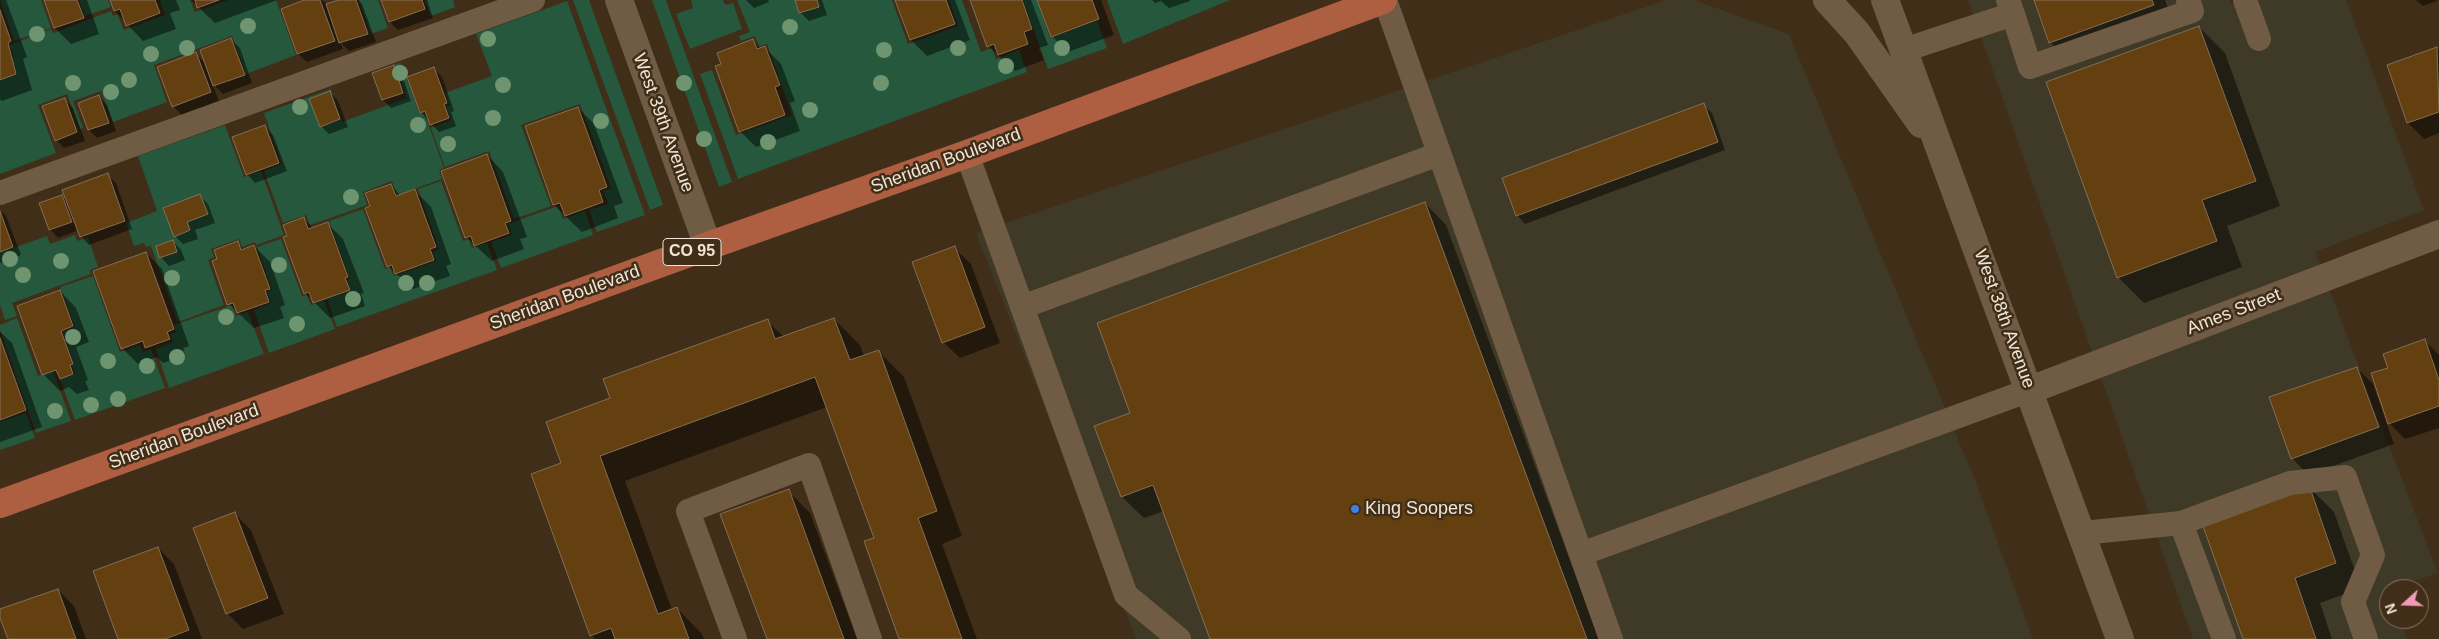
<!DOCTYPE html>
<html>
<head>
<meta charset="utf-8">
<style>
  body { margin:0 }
  #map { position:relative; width:2439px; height:639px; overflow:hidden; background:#402e18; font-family:Helvetica,sans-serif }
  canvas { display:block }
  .north { position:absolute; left:2379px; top:579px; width:50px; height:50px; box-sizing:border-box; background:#402e18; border:1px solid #877765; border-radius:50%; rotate:250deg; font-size:14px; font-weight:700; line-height:20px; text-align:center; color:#f1e5d8 }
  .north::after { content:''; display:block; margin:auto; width:18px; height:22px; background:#f09ab6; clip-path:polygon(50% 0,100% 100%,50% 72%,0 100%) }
</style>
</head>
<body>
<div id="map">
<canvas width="2439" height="639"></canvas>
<div class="north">N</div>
</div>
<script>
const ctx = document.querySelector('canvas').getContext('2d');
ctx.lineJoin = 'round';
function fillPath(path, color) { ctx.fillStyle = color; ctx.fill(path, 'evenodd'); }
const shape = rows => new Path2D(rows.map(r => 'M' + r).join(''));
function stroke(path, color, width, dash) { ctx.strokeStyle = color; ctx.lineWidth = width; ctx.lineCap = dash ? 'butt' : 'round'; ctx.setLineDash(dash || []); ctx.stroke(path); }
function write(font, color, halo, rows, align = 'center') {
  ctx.font = font + ' Helvetica,sans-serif'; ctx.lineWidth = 5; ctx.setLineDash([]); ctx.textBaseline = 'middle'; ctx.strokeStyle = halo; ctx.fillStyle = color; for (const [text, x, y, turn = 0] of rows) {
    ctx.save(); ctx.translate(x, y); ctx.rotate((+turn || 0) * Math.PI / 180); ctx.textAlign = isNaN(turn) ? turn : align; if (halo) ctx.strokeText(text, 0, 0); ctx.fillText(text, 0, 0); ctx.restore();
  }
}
const commercial = shape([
  [1666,0,1694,0,1789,34,1975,480,2033,639,1136,639,976,233],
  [1968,0,2229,0,2231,4,2245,0,2346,0,2424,210,2315,252,2438,573,2387,590,2389,619,2399,619,2407,639,2193,639]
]);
const green = shape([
  [0,0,41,0,51,28,14,41],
  [79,0,108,0,111,7,85,16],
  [160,0,190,0,195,12,228,0,276,0,296,55,246,74,232,36,154,65,167,102,113,122,101,91,73,101,83,128,80,129,67,94,38,105,56,153,0,174,0,81,17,74,11,58,14,57,10,45,51,29,53,33,111,11,113,16,117,14,124,30,165,15],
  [359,0,378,0,388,28,371,34],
  [425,0,453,0,455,7,431,16],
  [573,0,589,0,663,205,650,210],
  [652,0,666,0,732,182,719,187],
  [691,0,723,0,725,5,733,3,742,29,690,49,676,14,693,8],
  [737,0,892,0,908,44,958,26,949,0,962,0,981,52,992,48,996,59,1019,50,1027,72,738,179,700,74,712,70,736,135,792,115,767,44,759,46,755,36,741,41,739,36,750,32],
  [1023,0,1037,0,1050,38,1097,21,1107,48,1048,69],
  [1107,0,1230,0,1123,44],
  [567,1,645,215,597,232,589,210,608,204,603,191,611,188,580,104,521,125,551,206,514,219,489,151,445,167,431,128,451,120,446,106,450,105,445,93,492,76,476,34],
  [401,63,419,113,424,112,444,168,439,170,442,179,397,195,392,181,363,192,367,205,310,225,306,215,283,223,264,171,282,164,264,113,331,89,342,122,407,98,395,64],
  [225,125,244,177,261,171,284,235,256,245,255,242,242,247,239,239,211,249,214,257,208,260,224,305,178,322,151,246,146,247,144,243,134,246,126,223,157,211,138,156],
  [441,181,463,241,469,239,472,248,487,243,497,270,337,327,327,299,351,291,347,280,350,279,329,221,363,209,385,269,390,267,394,276,436,261,433,252,439,249,418,189],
  [558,206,563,219,585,211,593,235,501,268,491,242,512,235,508,224],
  [75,235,77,241,88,237,98,267,90,270,91,274,12,303,17,316,5,320,0,305,0,253,47,236,50,244],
  [281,239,302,296,307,295,311,305,324,300,335,329,269,353,254,310,271,303,267,292,272,289,257,247],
  [93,276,120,352,140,345,143,352,151,349,165,388,75,420,60,379,75,374,72,365,74,364,63,332,75,327,60,287],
  [232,305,236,316,248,312,264,354,169,388,156,349,173,342,170,334,176,332,174,325],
  [17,318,38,376,53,371,71,421,36,433,0,330,0,325],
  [26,413,35,438,0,450,0,422]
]);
const shadow = shape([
  [0,0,6,0,27,57,23,59,32,90,2,101,0,99],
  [45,0,87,0,99,34,71,44,55,28],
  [111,0,176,0,180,10,170,13,176,29,143,41,115,11],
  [191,0,277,0,215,23],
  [308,0,322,0,327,5,341,0,358,0,362,4,376,42,349,51,340,42,343,49,307,62,298,54,282,10],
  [383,0,427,0,433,18,398,30,390,22],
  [746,0,768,0,769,2,754,8],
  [796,0,822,0,827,15,809,21,801,13],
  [896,0,955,0,970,40,927,56,911,40],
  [972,0,1031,0,1048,45,1039,48,1044,60,1015,71,988,46],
  [1039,0,1101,0,1114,35,1068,52,1052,36],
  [1152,0,1190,0,1190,1,1169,8,1161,1,1155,3],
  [2035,0,2165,0,2175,27,2072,64,2050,42],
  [2416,0,2439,0,2423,6],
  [2199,27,2225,53,2280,206,2227,226,2242,267,2144,303,2118,277],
  [231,40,240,48,252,83,223,94,212,83,219,101,182,115,173,106,196,54,207,65],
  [753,41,761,49,765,48,781,64,795,101,790,103,800,131,756,147,740,131,722,65],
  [2437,48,2439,50,2439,133,2424,139,2408,123,2388,66],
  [394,67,402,75,411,101,391,108,383,100],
  [433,68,442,77,454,111,451,112,456,126,439,132,421,112],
  [330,92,338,101,348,127,329,134,321,126],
  [98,96,107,105,116,131,97,138,89,130],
  [65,100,73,108,85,141,64,148,56,140],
  [1703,105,1712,113,1725,150,1525,224,1517,215],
  [578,108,594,124,623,203,614,206,618,218,582,232,554,205,526,127],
  [265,127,273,135,287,171,255,183,247,174],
  [487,155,503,172,527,237,520,239,524,249,492,261,467,238,442,172],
  [107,175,116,183,132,229,89,245,81,236,79,230,58,238,50,229,62,196,68,202],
  [391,185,401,196,415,191,431,207,451,264,446,266,450,276,413,289,388,266],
  [199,195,208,204,215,223,195,230,198,239,183,244,175,236],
  [1425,203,1446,225,1599,639,1211,639,1164,511,1144,518,1122,497,1132,414],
  [0,210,6,216,21,255,0,263],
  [304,219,313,228,327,223,343,239,364,293,361,294,365,306,330,318,306,294,285,238,289,237],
  [173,241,181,250,185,260,169,266,161,257],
  [237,243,244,250,254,246,270,262,285,305,280,307,284,318,254,328,229,304],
  [954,248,971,264,1000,343,960,358,943,342],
  [146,253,162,269,189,346,183,348,185,355,163,363,157,357,138,364,122,348],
  [60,291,76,308,89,342,76,347,88,380,85,381,89,390,77,394,69,387,60,391,43,374],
  [834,319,860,345,864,356,878,351,904,377,962,536,942,544,977,639,901,639,875,538,827,407,625,481,672,610,677,608,702,634,704,639,595,639,591,635,563,464,612,399,767,321,784,337],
  [0,332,12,343,42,427,0,442],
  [2425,341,2439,355,2439,428,2405,439,2385,419,2394,444,2308,475,2292,458,2357,368,2373,384,2385,419,2388,418,2390,368],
  [2308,486,2334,512,2361,588,2320,603,2332,639,2244,639],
  [788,491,810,513,857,639,768,639],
  [235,514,251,530,284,614,243,629,227,613],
  [158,548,174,564,202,639,119,639],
  [58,590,74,606,86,639,9,639,0,610]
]);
const building = shape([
  [44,0,77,0,84,18,54,28,44,0],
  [110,0,155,0,160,13,126,26,120,9,114,11,110,0],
  [195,0,219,0,197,8,195,0],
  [304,0,320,0,335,41,297,54,281,9,304,0],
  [338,0,356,0,368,34,339,43,326,4,338,0],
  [381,0,422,0,425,9,389,22,381,0],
  [795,0,817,0,819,7,799,13,795,0],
  [895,0,946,0,955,24,910,40,895,0],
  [970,0,1022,0,1032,29,1024,32,1028,44,998,55,994,44,987,47,970,0],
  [1037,0,1092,0,1099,19,1051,37,1037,0],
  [2034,0,2152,0,2154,5,2049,43,2034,0],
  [0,10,11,41,8,43,16,74,0,80,0,10],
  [2199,26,2256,181,2202,200,2217,241,2117,278,2046,82,2199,26],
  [231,38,245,75,213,86,200,50,231,38],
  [753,39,757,49,765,46,780,85,775,87,785,115,739,132,715,66,721,64,717,53,753,39],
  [2437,47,2439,112,2407,123,2387,65,2437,47],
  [196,52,211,92,172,107,157,67,196,52],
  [394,65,403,93,382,100,372,73,394,65],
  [434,67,447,103,444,104,449,118,430,125,425,111,420,113,407,77,434,67],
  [330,91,340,119,320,127,309,99,330,91],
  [99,95,109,123,88,130,78,103,99,95],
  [65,98,77,132,55,141,42,106,65,98],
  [1704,103,1718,142,1516,216,1502,178,1704,103],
  [578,107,607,187,599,190,603,202,565,216,560,203,553,205,525,126,578,107],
  [265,125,279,163,246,175,232,137,265,125],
  [487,154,511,221,505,223,509,233,474,246,471,236,465,238,441,171,487,154],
  [108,173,125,221,80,237,62,190,108,173],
  [391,184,396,196,415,189,436,247,430,249,434,260,395,274,392,265,387,267,365,208,370,206,365,193,391,184],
  [200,194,208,214,187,222,190,230,174,237,163,208,200,194],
  [62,195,72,222,49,230,39,203,62,195],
  [1425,202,1587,639,1210,639,1153,485,1121,497,1094,426,1130,413,1097,323,1425,202],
  [0,211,13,247,0,252,0,211],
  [304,217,308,229,328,222,348,277,345,278,350,290,313,303,309,292,304,294,283,237,287,236,283,225,304,217],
  [173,240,177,252,159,258,156,246,173,240],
  [238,241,241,250,254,245,270,289,265,290,269,302,237,313,233,303,227,305,212,261,217,259,214,250,238,241],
  [955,246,985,327,942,343,912,262,955,246],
  [146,252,174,329,167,332,170,339,145,348,143,341,121,349,93,271,146,252],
  [60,290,73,326,61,331,73,364,70,365,73,374,60,379,56,370,42,375,17,306,60,290],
  [834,318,850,360,879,350,937,511,918,518,962,639,899,639,864,541,874,538,815,377,600,456,658,614,677,607,689,639,615,639,611,628,590,636,531,474,561,463,546,422,610,398,603,379,768,319,775,339,834,318],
  [0,338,26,410,0,420,0,338],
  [2425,339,2439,380,2439,406,2388,424,2371,373,2388,368,2383,354,2425,339],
  [2357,367,2379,427,2291,459,2269,397,2357,367],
  [2309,485,2336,563,2295,578,2316,639,2243,639,2202,523,2309,485],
  [789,489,844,639,767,639,720,514,789,489],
  [235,512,268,598,226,614,193,528,235,512],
  [158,547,189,630,165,639,118,639,93,571,158,547],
  [58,589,76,639,8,639,0,618,0,609,58,589]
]);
const lane = shape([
  [1385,0,1611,639],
  [2245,0,2259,39],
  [2013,14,2030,67,2192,11,2188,0],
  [1904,50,2013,14,2008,0],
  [967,154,1126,595,1179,639],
  [0,193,533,0],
  [1022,307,1439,154],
  [2082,533,2181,523],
  [1581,554,2030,390],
  [735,639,688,511,809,465,870,639],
  [2224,639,2181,523,2290,483,2345,477,2373,555,2353,602,2366,639]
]);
const street = shape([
  [619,0,708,246],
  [2030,390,2439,234]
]);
const secondary = shape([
  [1827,0,1857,33,1921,124],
  [1885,0,2120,639]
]);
const primary = shape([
  [0,504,708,246,967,154,1383,0]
]);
const trees = [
  [248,26],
  [790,27],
  [37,34],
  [488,39],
  [187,48],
  [958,48],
  [1062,48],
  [884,50],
  [151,54],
  [1006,66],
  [400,73],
  [129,80],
  [73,83],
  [684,83],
  [881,83],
  [503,85],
  [111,92],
  [300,107],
  [810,110],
  [493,118],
  [601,121],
  [418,125],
  [704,139],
  [768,142],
  [448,144],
  [351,197],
  [10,259],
  [61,261],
  [279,265],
  [23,275],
  [172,278],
  [406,283],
  [427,283],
  [353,299],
  [226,317],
  [297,324],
  [73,337],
  [177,357],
  [108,361],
  [147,366],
  [118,399],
  [91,405],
  [55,411]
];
const markers = [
  [1355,509,5,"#3f7fe0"]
];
const shields = [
  [692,252,58]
];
const shieldNames = [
  ["CO 95",692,252]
];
const streetNames = [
  ["West 39th Avenue",663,123,70],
  ["Sheridan Boulevard",946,161,-20],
  ["Sheridan Boulevard",565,298,-20],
  ["Ames Street",2234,312,-21],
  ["West 38th Avenue",2004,319,70],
  ["Sheridan Boulevard",184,437,-20]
];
const poiNames = [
  ["King Soopers",1365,509]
];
fillPath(commercial, '#3f3927');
fillPath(green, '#25583d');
fillPath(shadow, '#0007');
fillPath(building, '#644010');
stroke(building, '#836e56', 1);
stroke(lane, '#705b44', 24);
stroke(street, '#705b44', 28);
stroke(secondary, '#705b44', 28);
stroke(primary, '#ae5f42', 28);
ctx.fillStyle = '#6e9570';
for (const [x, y] of trees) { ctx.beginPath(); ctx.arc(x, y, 8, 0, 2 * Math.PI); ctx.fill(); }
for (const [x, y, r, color] of markers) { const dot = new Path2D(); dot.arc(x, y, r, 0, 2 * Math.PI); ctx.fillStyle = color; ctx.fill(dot); stroke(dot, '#402e18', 2); }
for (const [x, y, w] of shields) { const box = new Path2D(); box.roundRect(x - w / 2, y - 13.5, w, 27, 4); ctx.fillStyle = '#402e18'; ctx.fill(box); stroke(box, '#f1e5d8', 1); }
write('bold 16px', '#f1e5d8', null, shieldNames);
write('18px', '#f1e5d8', '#402e18', streetNames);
write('18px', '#f1e5d8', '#402e18', poiNames, 'left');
</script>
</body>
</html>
